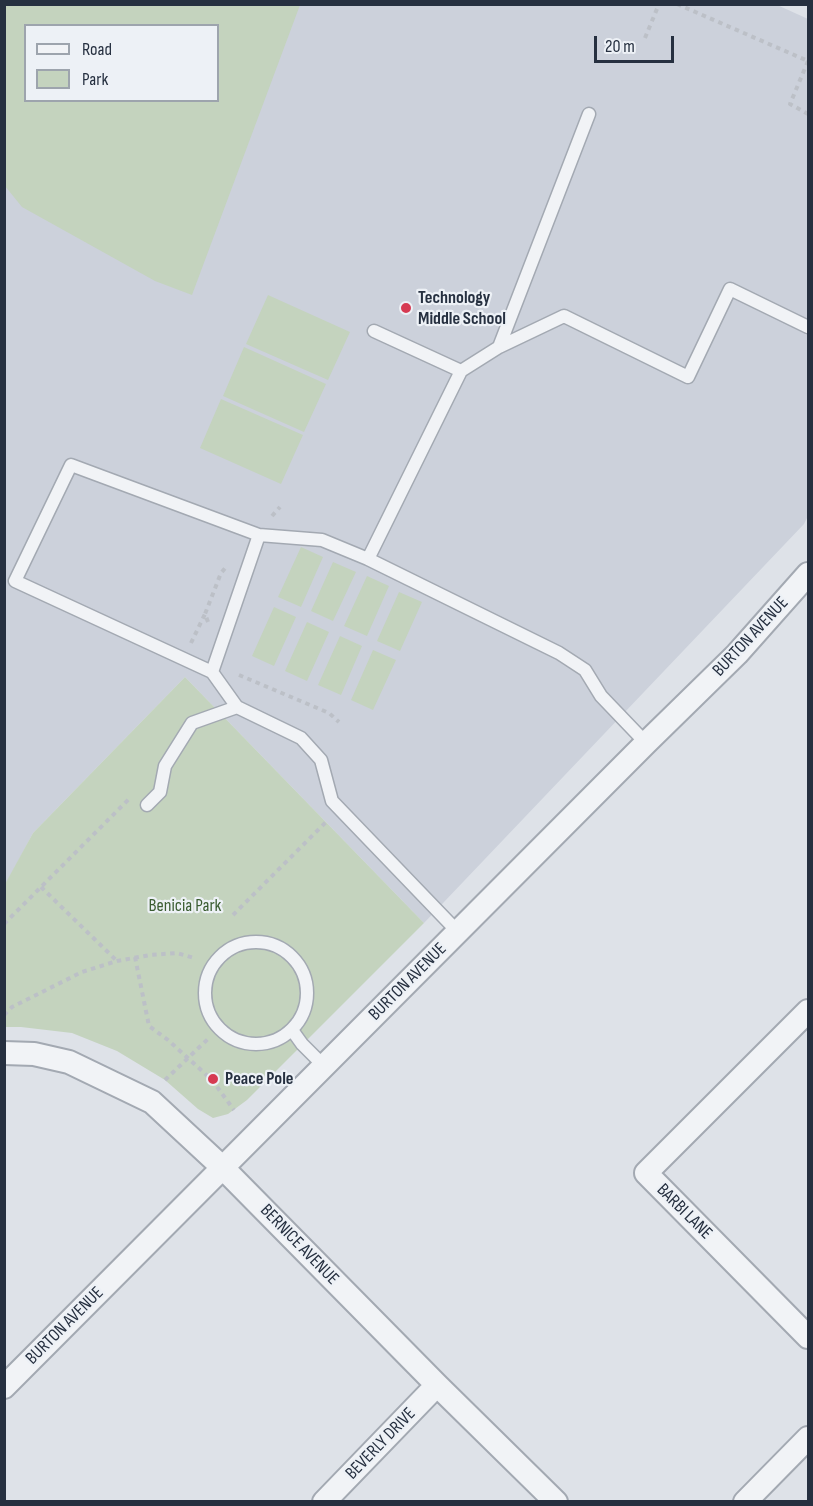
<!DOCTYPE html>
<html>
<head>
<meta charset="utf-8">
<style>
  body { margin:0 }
  #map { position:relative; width:813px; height:1506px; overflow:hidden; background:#dee2e8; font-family:"Sofia Sans Condensed",sans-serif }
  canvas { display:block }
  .frame { position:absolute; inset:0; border:6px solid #263040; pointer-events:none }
  .legend { position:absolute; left:24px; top:24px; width:195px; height:78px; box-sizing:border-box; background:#edf1f6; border:2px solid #9da4ad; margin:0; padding:8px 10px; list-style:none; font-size:18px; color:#263040 }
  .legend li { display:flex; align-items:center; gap:12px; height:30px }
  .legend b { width:30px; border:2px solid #9da4ad }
  .scale { position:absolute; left:594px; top:36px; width:80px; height:27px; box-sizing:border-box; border:3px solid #263040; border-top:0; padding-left:8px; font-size:18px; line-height:21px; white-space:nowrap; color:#263040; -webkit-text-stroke:4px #edf1f6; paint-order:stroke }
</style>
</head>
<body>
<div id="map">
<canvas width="813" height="1506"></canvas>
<div class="frame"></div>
<ul class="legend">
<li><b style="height:8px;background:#f1f3f6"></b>Road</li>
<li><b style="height:16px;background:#c4d3be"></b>Park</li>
</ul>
<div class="scale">20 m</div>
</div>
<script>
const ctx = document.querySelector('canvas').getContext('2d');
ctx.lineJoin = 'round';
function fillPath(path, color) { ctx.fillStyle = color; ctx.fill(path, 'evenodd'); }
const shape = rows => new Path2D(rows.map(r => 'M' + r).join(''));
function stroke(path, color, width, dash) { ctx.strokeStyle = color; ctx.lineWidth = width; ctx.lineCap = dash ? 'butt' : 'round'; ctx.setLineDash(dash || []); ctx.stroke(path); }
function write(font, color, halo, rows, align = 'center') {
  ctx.font = font + ' "Sofia Sans Condensed",sans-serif'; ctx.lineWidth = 4.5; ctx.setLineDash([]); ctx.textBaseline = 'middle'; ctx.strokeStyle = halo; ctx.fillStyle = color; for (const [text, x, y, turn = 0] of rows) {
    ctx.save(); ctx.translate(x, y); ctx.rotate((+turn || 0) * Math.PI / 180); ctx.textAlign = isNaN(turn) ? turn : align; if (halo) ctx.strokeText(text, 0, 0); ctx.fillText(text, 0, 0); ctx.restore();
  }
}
const built = shape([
  [775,4,808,19,808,516,804,524,424,923,185,677,33,833,5,886,5,5],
  [26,26,218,26,218,100,26,100]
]);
const green = shape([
  [4,5,300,5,192,295,155,281,22,207,5,186],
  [26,26,218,26,218,100,26,100],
  [268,295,350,332,328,380,246,344],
  [244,347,326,384,304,432,223,396],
  [221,399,303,435,281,484,200,448],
  [301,547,323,557,301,607,278,597],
  [333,562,356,572,333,621,311,611],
  [367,576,389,586,367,636,344,626],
  [399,592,422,602,400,651,377,641],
  [274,607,296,617,274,666,252,656],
  [307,622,329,632,307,681,285,671],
  [340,636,362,646,341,695,318,685],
  [373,650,396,660,373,710,351,700],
  [185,677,424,923,247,1100,228,1114,213,1118,198,1109,165,1080,117,1051,72,1033,21,1027,5,1027,4,886,33,833]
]);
const path = shape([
  [677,4,808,61],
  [645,38,659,4],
  [808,61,790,104,808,114],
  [272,516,280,507],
  [208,622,205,614,221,573,227,566],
  [191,643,205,614],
  [239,675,329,713,339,722],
  [41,887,117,961],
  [233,915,326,822],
  [4,924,129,799],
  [135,957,149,1026,168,1040,212,1080,234,1110],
  [4,1015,12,1007,82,972,117,961,150,955,177,953,194,958],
  [165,1080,210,1037]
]);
const service = shape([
  [374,331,461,371,499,347,564,316,688,377,730,289,808,327],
  [499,347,589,114],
  [259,535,212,672,237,707,301,738,321,760,332,801,458,932],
  [368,559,559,653,585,670,601,696,646,743],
  [212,672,15,581,71,465,259,535,322,540,368,559,461,371],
  [147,805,160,792,165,766,192,723,237,707],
  '205 993a51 51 0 1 1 102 0a51 51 0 1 1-102 0Z',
  [292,1030,302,1044,324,1066]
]);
const minor = shape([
  [808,1011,646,1173,808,1337],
  [4,1053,34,1054,69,1062,152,1102,222,1167,437,1385,556,1502],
  [4,1387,646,743,737,654,808,574],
  [324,1502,437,1385],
  [745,1502,808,1438]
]);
const markers = [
  [406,308,6,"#d63a52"],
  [213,1079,6,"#d63a52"]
];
const poiNames = [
  ["Technology",418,298],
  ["Middle School",418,319],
  ["Peace Pole",225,1079]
];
const streetNames = [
  ["BURTON AVENUE",751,637,-47],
  ["BURTON AVENUE",408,982,-45],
  ["BARBI LANE",684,1212,45],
  ["BERNICE AVENUE",299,1245,46],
  ["BURTON AVENUE",65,1326,-45],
  ["BEVERLY DRIVE",381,1444,-46]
];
const parkNames = [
  ["Benicia Park",185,906]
];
fillPath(built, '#ccd1db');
fillPath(green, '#c4d3be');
stroke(service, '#a3a9b2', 15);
stroke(minor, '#a3a9b2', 26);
stroke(path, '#bcc0c7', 4, [4.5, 4.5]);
stroke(service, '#f1f3f6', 12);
stroke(minor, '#f1f3f6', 22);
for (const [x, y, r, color] of markers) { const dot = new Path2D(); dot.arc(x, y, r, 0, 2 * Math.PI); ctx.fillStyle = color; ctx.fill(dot); stroke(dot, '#edf1f6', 2); }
write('bold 18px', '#263040', '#edf1f6', poiNames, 'left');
write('18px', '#263040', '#edf1f6', streetNames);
write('18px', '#3b5d32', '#edf1f6', parkNames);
</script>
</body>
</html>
